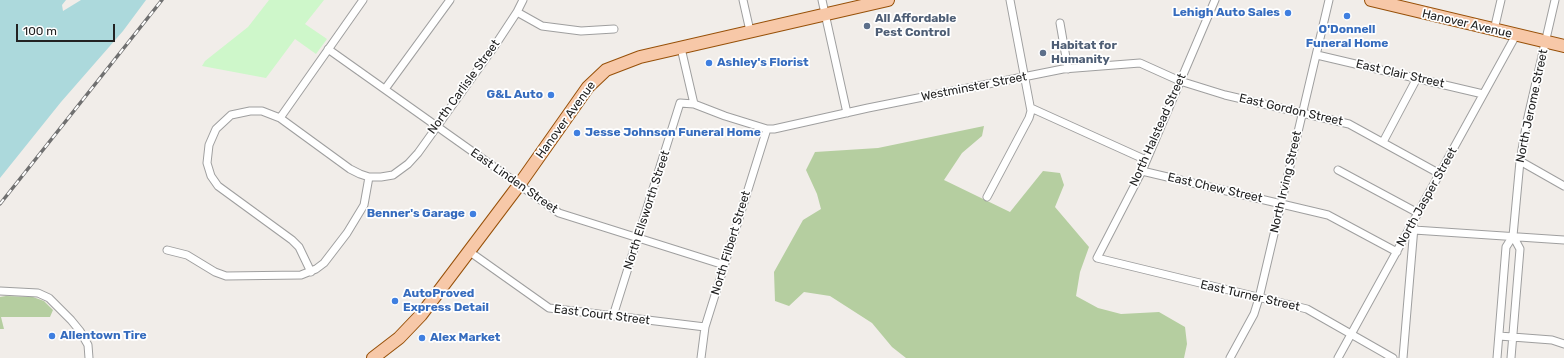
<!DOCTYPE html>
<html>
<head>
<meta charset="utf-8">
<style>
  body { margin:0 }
  #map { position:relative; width:1564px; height:358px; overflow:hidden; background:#f1ede9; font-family:Rubik,sans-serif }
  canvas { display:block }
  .scale { position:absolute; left:16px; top:24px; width:99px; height:18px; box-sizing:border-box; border:2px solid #222; border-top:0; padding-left:5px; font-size:12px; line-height:14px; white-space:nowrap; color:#222; -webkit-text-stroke:3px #fff; paint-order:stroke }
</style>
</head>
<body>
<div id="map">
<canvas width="1564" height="358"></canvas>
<div class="scale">100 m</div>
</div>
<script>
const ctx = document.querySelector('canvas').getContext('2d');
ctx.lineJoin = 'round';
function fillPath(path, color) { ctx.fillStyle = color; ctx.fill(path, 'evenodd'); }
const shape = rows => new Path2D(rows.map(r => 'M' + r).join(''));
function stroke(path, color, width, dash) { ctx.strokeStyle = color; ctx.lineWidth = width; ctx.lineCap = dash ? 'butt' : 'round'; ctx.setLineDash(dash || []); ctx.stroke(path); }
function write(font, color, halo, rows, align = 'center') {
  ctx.font = font + ' Rubik,sans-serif'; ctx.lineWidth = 3.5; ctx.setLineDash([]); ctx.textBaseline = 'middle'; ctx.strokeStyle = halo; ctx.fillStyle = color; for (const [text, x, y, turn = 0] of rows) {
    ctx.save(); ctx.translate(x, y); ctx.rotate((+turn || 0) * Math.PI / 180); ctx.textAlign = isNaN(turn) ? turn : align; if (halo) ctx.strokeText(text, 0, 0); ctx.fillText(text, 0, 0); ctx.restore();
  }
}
const forest = shape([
  [984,126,982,136,962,153,944,180,1010,212,1043,171,1060,173,1064,185,1055,207,1089,247,1080,272,1076,296,1098,308,1121,314,1159,312,1185,327,1187,344,1184,358,906,358,892,347,872,323,830,296,804,292,789,306,775,301,774,272,803,220,821,209,817,194,806,170,815,152,878,148],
  [6,296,33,297,44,301,53,310,50,317,1,317,4,329,0,329,0,297]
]);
const park = shape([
  [269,0,324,0,305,24,327,39,316,54,295,39,266,78,202,66,205,61,248,27]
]);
const water = shape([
  [0,0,66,0,62,5,63,11,81,0,146,0,123,31,61,102,0,178]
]);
const minor = shape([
  [743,0,750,31],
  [822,0,847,113],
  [1215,0,1142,171,1097,258,1307,309,1393,358],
  [517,12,542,26,581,31,614,29],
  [1060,23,1068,69],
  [1494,30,1501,0],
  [681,48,694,104],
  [328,49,559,213,724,265],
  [1317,55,1483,94],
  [385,89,450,0],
  [1031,108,1146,160],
  [280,118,363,0],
  [1383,142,1417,78],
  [1520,161,1564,186],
  [1338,170,1418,213],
  [1142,171,1328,215,1397,252],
  [987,197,1029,118,1031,111,1010,0],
  [1414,230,1564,240],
  [167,250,187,255,215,272,226,276,301,275,316,269,324,263,347,233,364,205,369,177],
  [470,252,549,308,705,327],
  [311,272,299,247,292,240,218,186,211,176,207,163,209,145,216,129,231,115,250,111,262,111,280,118,350,169,360,174,369,177,381,177,393,175,408,164,418,153,494,47,517,12,523,0],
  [0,291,38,293,49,298,71,320,80,331,88,345,89,358],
  [613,316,680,103,694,104,725,116,767,129,774,129,868,108,1063,69,1140,63,1180,81,1225,95,1349,124,1440,174],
  [1499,336,1552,340,1564,344],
  [701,358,705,327,767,129],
  [1230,358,1254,314,1259,298,1329,0],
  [1338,358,1516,35],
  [1403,358,1414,227],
  [1497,358,1506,247,1513,236,1520,161,1527,121,1555,0],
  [1511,358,1520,249,1513,236]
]);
const primary = shape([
  [1371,0,1564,46],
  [373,358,399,338,421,315,519,185,588,87,606,70,640,57,888,0]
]);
const rail = shape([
  [0,204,162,0]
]);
const markers = [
  [1288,13,4,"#3f7fe0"],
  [1347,16,4,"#3f7fe0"],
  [867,26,4,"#5c6f8a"],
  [1043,53,4,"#5c6f8a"],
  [709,63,4,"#3f7fe0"],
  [551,95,4,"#3f7fe0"],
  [577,133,4,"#3f7fe0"],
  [473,214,4,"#3f7fe0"],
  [395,301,4,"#3f7fe0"],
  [52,336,4,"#3f7fe0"],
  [422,338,4,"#3f7fe0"]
];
const shopNames = [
  ["Lehigh Auto Sales",1280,13,"right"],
  ["O'Donnell",1347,30,"center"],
  ["Funeral Home",1347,44,"center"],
  ["Ashley's Florist",717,63],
  ["G&L Auto",543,95,"right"],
  ["Jesse Johnson Funeral Home",585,133],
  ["Benner's Garage",465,214,"right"],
  ["AutoProved",403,294],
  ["Express Detail",403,308],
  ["Allentown Tire",60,336],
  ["Alex Market",430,338]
];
const serviceNames = [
  ["All Affordable",875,19],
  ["Pest Control",875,33],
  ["Habitat for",1051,46],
  ["Humanity",1051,60]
];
const streetNames = [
  ["Hanover Avenue",1467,24,13],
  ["East Clair Street",1400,74,13],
  ["North Carlisle Street",464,87,-54],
  ["Westminster Street",974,87,-11],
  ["North Jerome Street",1532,106,-78],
  ["East Gordon Street",1291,110,13],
  ["Hanover Avenue",566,120,-54],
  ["North Halstead Street",1158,130,-66],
  ["East Linden Street",514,181,35],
  ["North Irving Street",1286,182,-77],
  ["East Chew Street",1215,188,13],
  ["North Jasper Street",1427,197,-61],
  ["North Ellsworth Street",647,210,-72],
  ["North Filbert Street",731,243,-73],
  ["East Turner Street",1250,296,13],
  ["East Court Street",602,315,7]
];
fillPath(forest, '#b5cea0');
fillPath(park, '#cef7ca');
fillPath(water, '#acd9dc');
stroke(minor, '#9f9f9f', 9);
stroke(primary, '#975008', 14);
stroke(minor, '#fff', 7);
stroke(primary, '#f7c8a8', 12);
stroke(rail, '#707070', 3.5);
stroke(rail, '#fff', 2, [6]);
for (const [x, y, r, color] of markers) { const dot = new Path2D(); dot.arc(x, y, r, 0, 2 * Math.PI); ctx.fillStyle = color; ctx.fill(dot); stroke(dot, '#fff', 1.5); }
write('bold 12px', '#366cbe', '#fff', shopNames, 'left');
write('bold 12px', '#4e5e75', '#fff', serviceNames, 'left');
write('12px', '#222', '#fff', streetNames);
</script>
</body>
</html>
